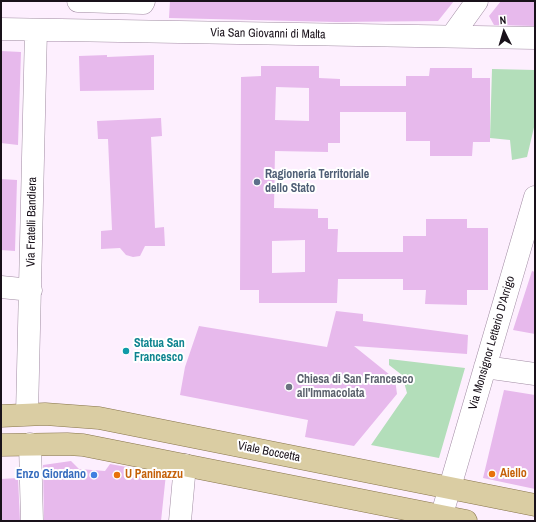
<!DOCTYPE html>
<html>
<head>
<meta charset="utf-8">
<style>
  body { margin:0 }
  #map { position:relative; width:536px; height:522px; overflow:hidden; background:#fdeffe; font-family:"Archivo Narrow",sans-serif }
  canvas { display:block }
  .frame { position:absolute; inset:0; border:2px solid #19111a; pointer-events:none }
  .north { position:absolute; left:484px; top:12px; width:40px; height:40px; -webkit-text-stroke:3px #fff; paint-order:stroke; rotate:355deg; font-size:11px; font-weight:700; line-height:16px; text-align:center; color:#19111a }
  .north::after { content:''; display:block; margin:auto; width:14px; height:18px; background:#19111a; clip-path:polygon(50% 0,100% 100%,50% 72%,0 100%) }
</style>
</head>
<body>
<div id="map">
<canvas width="536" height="522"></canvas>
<div class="frame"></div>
<div class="north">N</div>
</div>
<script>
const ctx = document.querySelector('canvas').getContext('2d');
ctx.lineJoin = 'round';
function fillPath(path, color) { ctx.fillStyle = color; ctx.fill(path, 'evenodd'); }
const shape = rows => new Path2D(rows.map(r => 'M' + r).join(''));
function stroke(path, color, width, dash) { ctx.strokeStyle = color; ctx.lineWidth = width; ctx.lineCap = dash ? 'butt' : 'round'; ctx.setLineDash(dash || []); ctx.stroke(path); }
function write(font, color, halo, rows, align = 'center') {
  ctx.font = font + ' "Archivo Narrow",sans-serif'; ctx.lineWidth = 4; ctx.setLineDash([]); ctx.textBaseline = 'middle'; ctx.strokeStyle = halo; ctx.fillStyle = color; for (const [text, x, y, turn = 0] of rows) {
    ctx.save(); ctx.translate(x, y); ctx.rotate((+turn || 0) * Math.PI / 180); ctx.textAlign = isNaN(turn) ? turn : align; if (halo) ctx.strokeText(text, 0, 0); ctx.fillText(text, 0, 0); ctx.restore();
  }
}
const green = shape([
  [492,69,535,70,535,123,527,157,512,160,510,140,490,138],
  [389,359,465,368,439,458,371,445,407,393,402,375,389,365]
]);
const building = shape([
  [170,1,454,1,438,21,336,22,169,18],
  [501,1,535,1,535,26,494,25,489,16],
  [1,51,21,52,18,145,1,143],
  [107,55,107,57,154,55,154,90,80,91,79,56],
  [261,66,319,66,319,78,340,79,340,86,406,86,406,76,429,76,430,68,472,68,472,78,490,78,490,142,473,142,472,156,430,156,430,141,406,141,406,112,340,112,340,143,328,143,328,152,275,151,274,208,318,209,318,218,328,218,328,229,338,229,337,252,403,252,403,236,426,236,426,219,467,219,467,228,488,228,488,290,467,290,467,305,425,304,426,290,403,290,403,279,338,279,337,303,259,303,259,290,240,290,241,77,261,76],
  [276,87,309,88,309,121,275,120],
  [305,240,305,272,272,273,272,241],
  [161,118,162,136,151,137,155,228,164,227,165,246,145,246,140,256,133,257,126,255,120,248,101,249,101,231,112,230,108,139,98,139,97,121],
  [1,179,17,180,15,251,1,250],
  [532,271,535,272,535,334,513,330],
  [336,311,363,314,363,321,468,335,467,354,354,346,395,379,397,394,354,446,305,437,308,420,180,395,185,367,199,326,327,347],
  [504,390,535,395,535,489,483,478],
  [71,461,79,469,105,471,110,464,166,474,161,521,44,521,43,465],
  [18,478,20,521,1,521,1,479]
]);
const minor = shape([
  [78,1,143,3,144,1],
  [1,29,535,38],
  [452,36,477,1],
  [1,287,31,290],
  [485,367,535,374],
  [27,414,36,30],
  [30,444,32,521],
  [180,521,185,465],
  [440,521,535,197]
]);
const major = shape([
  [1,416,45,414,99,418,535,505],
  [1,445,67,444,83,445,466,521]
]);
const markers = [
  [257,182,4,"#5c6f8a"],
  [126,351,4,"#0f9aa8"],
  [289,387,4,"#6b7280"],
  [492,474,4,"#e8710a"],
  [94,475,4,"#3f7fe0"],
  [117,475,4,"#e8710a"]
];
const streetNames = [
  ["Via San Giovanni di Malta",268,34,1],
  ["Via Fratelli Bandiera",32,222,-89],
  ["Via Monsignor Letterio D'Arrigo",492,343,-74],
  ["Viale Boccetta",269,452,11]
];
const serviceNames = [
  ["Ragioneria Territoriale",265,175],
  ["dello Stato",265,189]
];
const cultureNames = [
  ["Statua San",134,344],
  ["Francesco",134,358]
];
const worshipNames = [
  ["Chiesa di San Francesco",297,380],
  ["all'Immacolata",297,394]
];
const foodNames = [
  ["Aiello",500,474],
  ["U Paninazzu",125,475]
];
const shopNames = [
  ["Enzo Giordano",86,475]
];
fillPath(green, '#b3deba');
fillPath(building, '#e7b9ec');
stroke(minor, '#a18ca3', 23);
stroke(major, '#87754b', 23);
stroke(minor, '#fff', 22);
stroke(major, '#dacda3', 22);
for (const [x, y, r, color] of markers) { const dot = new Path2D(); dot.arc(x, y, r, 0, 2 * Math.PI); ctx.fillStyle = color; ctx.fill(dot); stroke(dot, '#fff', 1.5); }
write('12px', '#19111a', '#fff', streetNames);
write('bold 12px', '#4e5e75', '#fff', serviceNames, 'left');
write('bold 12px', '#0d838f', '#fff', cultureNames, 'left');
write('bold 12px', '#5b616d', '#fff', worshipNames, 'left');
write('bold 12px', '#c56008', '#fff', foodNames, 'left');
write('bold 12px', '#366cbe', '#fff', shopNames, 'right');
</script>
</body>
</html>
